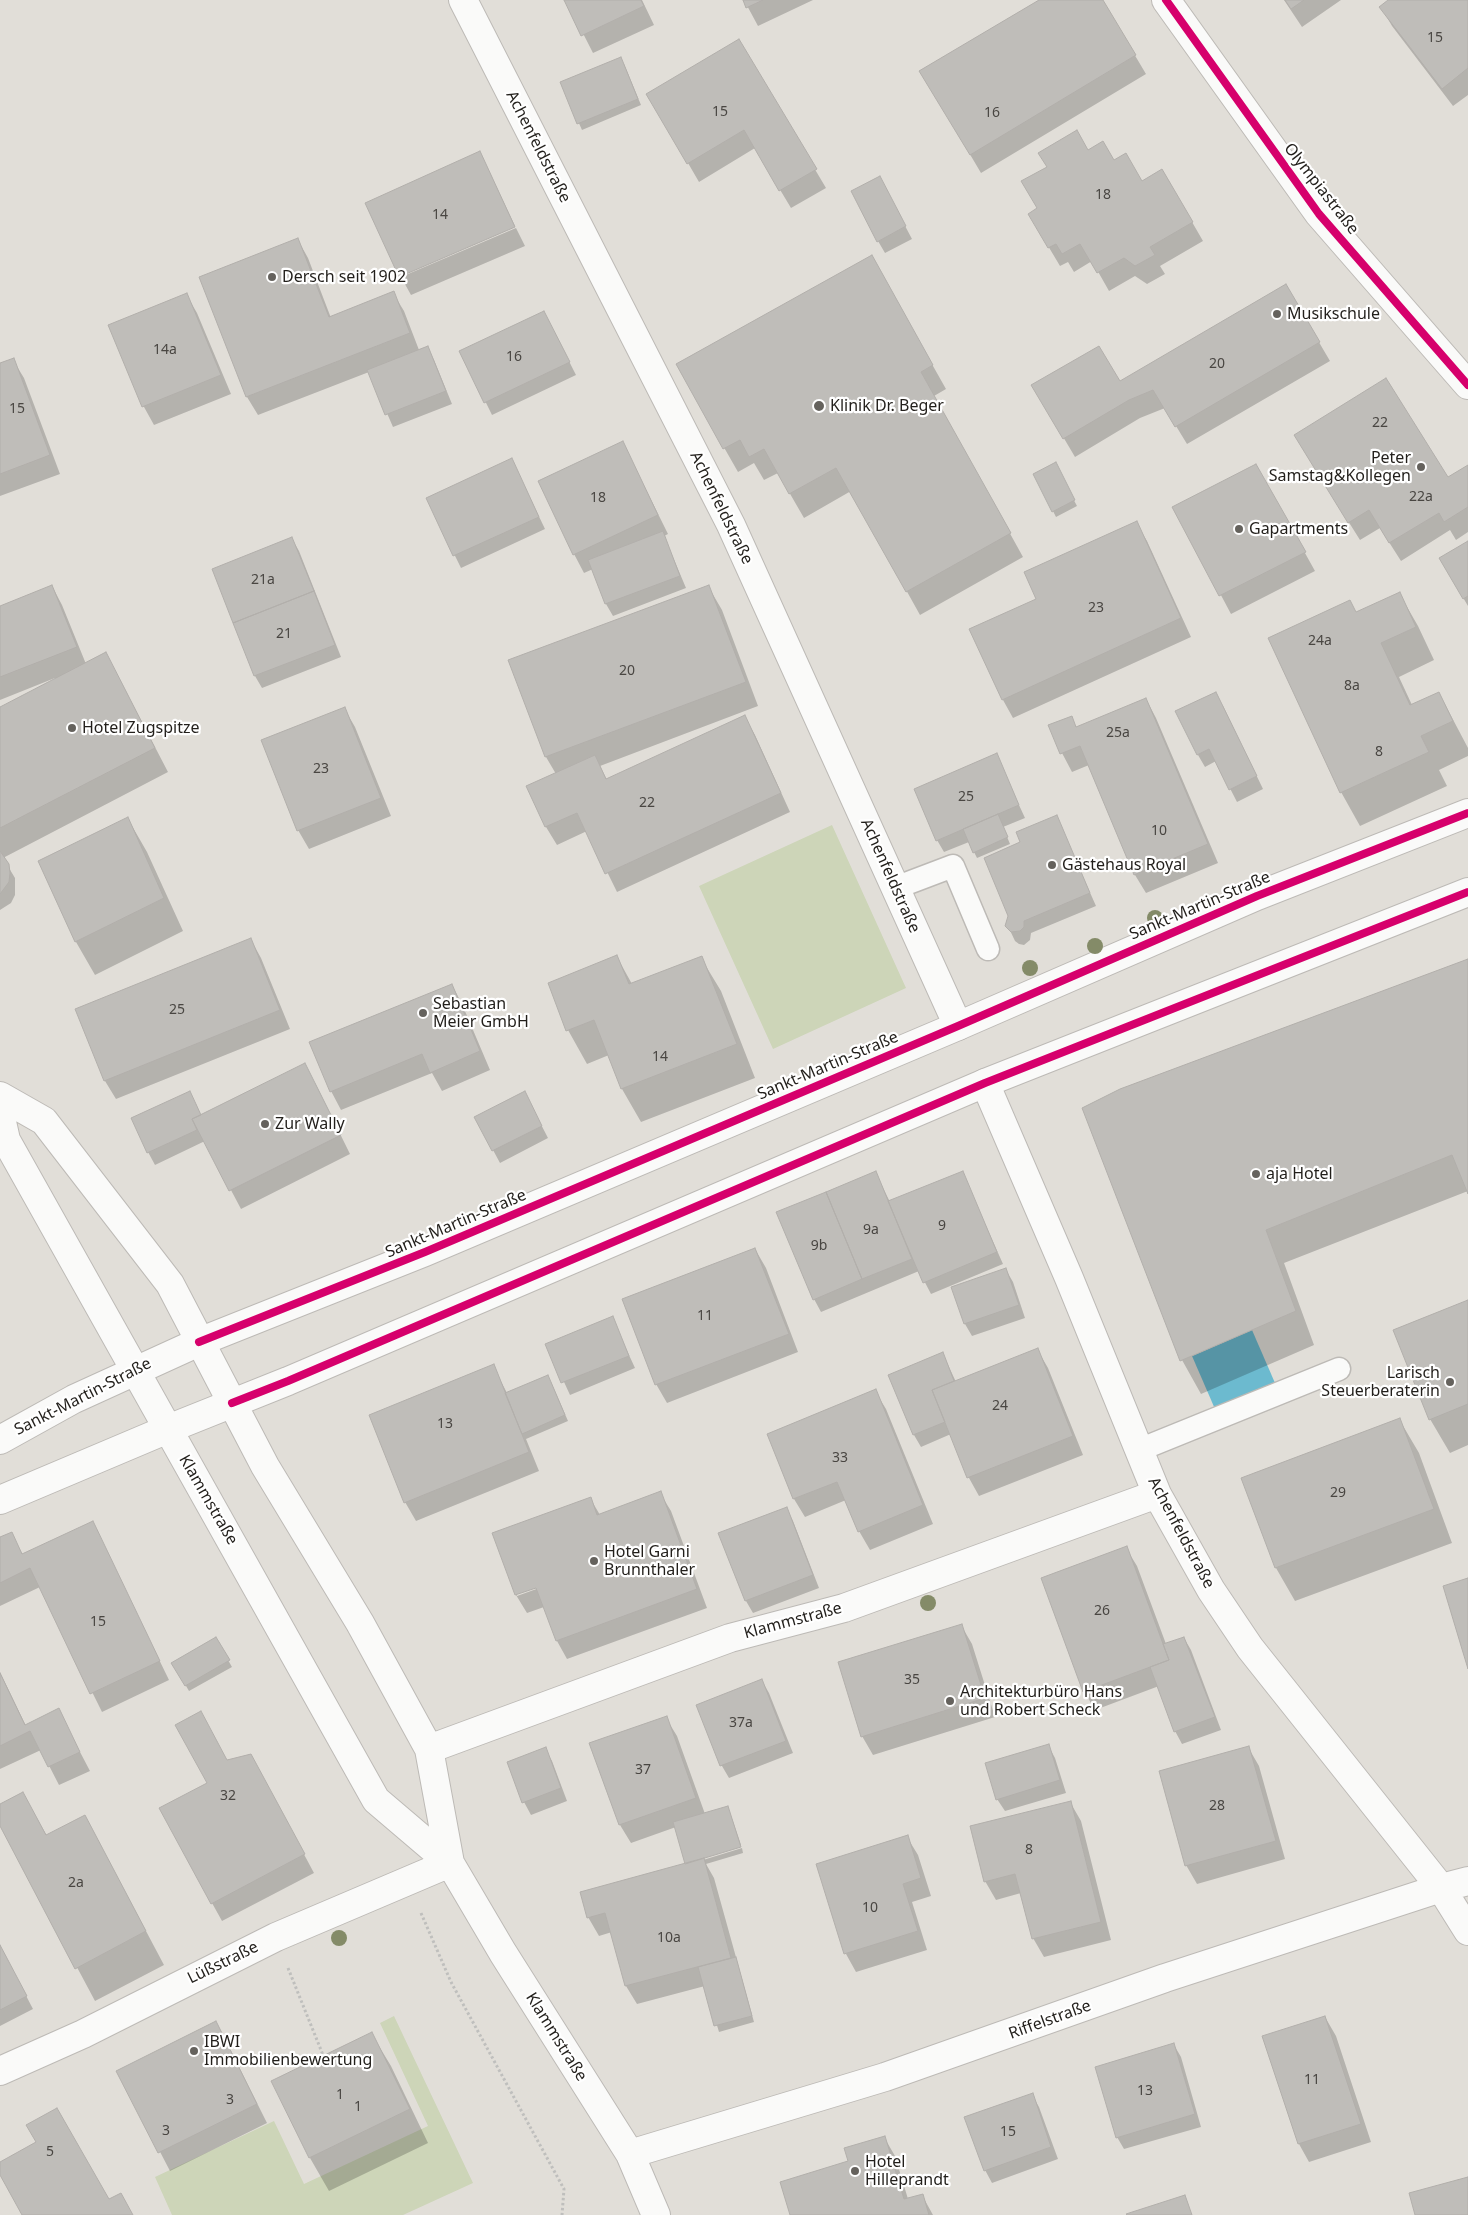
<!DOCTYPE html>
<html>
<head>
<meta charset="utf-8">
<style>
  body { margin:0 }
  canvas { display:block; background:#e1ded8 }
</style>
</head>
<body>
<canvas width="1468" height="2215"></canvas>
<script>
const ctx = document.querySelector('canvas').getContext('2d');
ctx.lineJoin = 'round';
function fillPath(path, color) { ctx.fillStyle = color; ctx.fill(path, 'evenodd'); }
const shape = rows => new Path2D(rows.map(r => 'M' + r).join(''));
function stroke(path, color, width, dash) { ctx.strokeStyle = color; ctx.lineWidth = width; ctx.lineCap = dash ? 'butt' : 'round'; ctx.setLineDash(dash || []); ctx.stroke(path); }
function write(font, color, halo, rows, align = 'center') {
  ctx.font = font + ' "Noto Sans",sans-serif'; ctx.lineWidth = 4.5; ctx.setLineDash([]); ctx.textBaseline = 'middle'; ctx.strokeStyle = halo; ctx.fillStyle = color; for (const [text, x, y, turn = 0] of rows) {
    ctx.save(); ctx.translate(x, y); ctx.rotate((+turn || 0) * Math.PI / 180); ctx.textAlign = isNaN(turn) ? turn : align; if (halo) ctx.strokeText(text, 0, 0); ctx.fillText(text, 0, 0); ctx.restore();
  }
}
const green = shape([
  [832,825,906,988,773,1049,699,886],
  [394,2016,473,2183,403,2215,172,2215,155,2177,274,2121,304,2184,428,2126,380,2023]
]);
const water = shape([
  [1252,1330,1275,1383,1215,1409,1192,1356]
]);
const shadow = shape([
  [566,0,642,0,654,25,593,53],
  [744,0,813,0,758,26],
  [1041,0,1102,0,1146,74,981,173,932,90],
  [1284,0,1341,0,1302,27],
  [1390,0,1468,0,1468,95,1453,106,1392,26,1381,7],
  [739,41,826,188,791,208,755,148,699,182,648,94],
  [624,64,641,105,582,130,561,83],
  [1087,151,1114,162,1142,182,1162,170,1203,241,1160,266,1165,274,1147,284,1135,276,1109,291,1092,261,1074,272,1068,262,1060,266,1029,214,1039,209],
  [480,152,515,226,400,275],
  [886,190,912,239,885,253,878,241],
  [516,228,525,246,411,295,401,277],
  [298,240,308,258,331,318,393,293,404,311,419,350,427,347,434,360,452,404,393,427,369,372,258,415,247,397,200,278],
  [885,281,946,389,934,396,1023,557,920,615,851,491,804,518,778,473,764,480,754,463,738,472,677,365],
  [1286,286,1330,361,1187,444,1165,408,1140,418,1075,457,1033,386,1120,383],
  [186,294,197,313,231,394,154,425,144,407,110,326],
  [544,312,576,375,492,415,461,352],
  [13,360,24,378,60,474,0,496,0,365],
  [623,443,668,534,664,536,686,588,613,616,606,604,593,569,584,573,574,554],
  [1306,454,1447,479,1468,467,1468,532,1456,540,1450,530,1401,561,1380,528,1360,540],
  [512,460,545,529,461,568,427,499],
  [1256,465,1315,571,1231,614,1174,507],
  [1058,470,1077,506,1056,517,1053,511],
  [1136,523,1147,541,1191,637,1013,718,1003,700,1037,599],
  [292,539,299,551,341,657,262,688,255,676,213,570],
  [1468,543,1468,606,1440,559],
  [52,586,62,605,86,664,119,678,168,772,3,858,15,878,15,895,11,903,0,910,0,709,56,679,55,678,0,700,0,607],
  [708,586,722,610,758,706,600,766,607,780,744,716,755,735,790,812,617,892,587,831,557,845,546,827,528,787,556,774,546,757,510,661],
  [1399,593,1418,626,1434,660,1399,677,1412,705,1439,693,1468,748,1468,756,1439,770,1447,786,1360,826,1341,792,1356,613],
  [1146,699,1156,718,1218,863,1146,893,1135,875,1089,765,1072,772,1062,753,1071,718,1077,728],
  [1223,706,1263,789,1237,802,1216,761,1205,767,1198,755],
  [344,708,355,727,391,816,309,849,298,830],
  [996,755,1025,818,1003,827,1010,844,977,858,969,842,944,852,937,840],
  [1056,816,1096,906,1031,933,1030,940,1024,945,1019,944,1015,941,1006,922,1009,916,1022,843],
  [128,819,147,852,183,931,95,975,76,942,39,861],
  [251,940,261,958,290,1029,116,1099,105,1081,76,1010],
  [617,957,632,984,701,958,721,991,755,1078,641,1122,622,1089,609,1055,587,1064,568,1030],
  [1468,961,1468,1191,1284,1263,1314,1345,1201,1394,1182,1360,1084,1108],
  [452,985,462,1004,490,1070,442,1091,432,1073,341,1110,331,1091],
  [315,1083,350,1154,241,1209,205,1141,155,1165,148,1152,196,1104,201,1116],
  [531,1105,548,1138,500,1163,493,1150],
  [875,1172,890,1202,962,1172,1003,1264,931,1294,919,1271,821,1312,814,1299],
  [755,1249,766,1268,798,1352,667,1403,656,1384],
  [1006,1270,1013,1282,1025,1318,972,1336,965,1324,952,1288],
  [1468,1302,1468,1445,1450,1453,1430,1419],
  [612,1318,635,1368,570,1395,547,1345],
  [1037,1349,1048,1368,1083,1455,979,1496,969,1478,951,1434,921,1447,914,1435,943,1354,956,1382],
  [493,1366,507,1393,551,1382,568,1421,526,1439,539,1471,416,1521,405,1502],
  [875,1391,886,1409,933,1524,870,1550,859,1531,846,1500,805,1517,794,1499,768,1434],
  [1399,1419,1419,1453,1452,1543,1295,1601,1276,1568,1243,1478],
  [660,1493,671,1511,707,1608,567,1659,557,1641,544,1607,527,1613,516,1595,493,1534,590,1498,600,1515],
  [541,1585,542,1587,517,1596,517,1593],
  [786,1508,793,1521,819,1588,753,1613,746,1601,720,1534],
  [92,1522,169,1680,102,1712,40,1587,0,1606,0,1539,11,1533,23,1555],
  [1126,1548,1137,1566,1166,1644,1184,1638,1191,1650,1221,1730,1182,1744,1175,1731,1159,1686,1095,1710,1084,1691],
  [961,1625,972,1644,995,1717,873,1755,862,1736],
  [216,1639,232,1667,189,1691,173,1664],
  [0,1672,26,1726,58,1710,90,1771,59,1785,41,1750,0,1769],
  [762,1681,769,1693,793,1753,729,1778,722,1766,698,1706],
  [666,1718,677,1736,705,1814,728,1807,741,1845,703,1857,703,1860,742,1848,743,1853,706,1864,714,1878,754,2022,719,2032,705,1986,637,2004,626,1986,612,1932,599,1936,588,1917,687,1864,676,1827,631,1843,620,1825,591,1744],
  [1048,1745,1055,1758,1066,1793,1005,1811,997,1799],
  [1248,1747,1259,1766,1285,1859,1197,1884,1186,1865],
  [545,1749,552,1761,567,1801,531,1815,524,1802],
  [227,1761,261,1774,314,1873,222,1921,212,1903,208,1784],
  [23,1794,47,1836,85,1816,164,1965,95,2001,0,1823,0,1806],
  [1070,1802,1081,1821,1111,1940,1044,1957,1033,1938,1021,1893,996,1900,985,1881],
  [907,1837,918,1855,931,1896,912,1902,927,1950,856,1972,846,1954],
  [0,1946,33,2009,0,2026],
  [1325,2017,1336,2036,1371,2142,1309,2162,1299,2144],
  [371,2033,391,2066,428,2143,329,2191,310,2158],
  [226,2041,267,2123,170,2171,118,2071],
  [1174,2045,1181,2057,1201,2127,1124,2149,1117,2137],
  [1032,2095,1039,2107,1058,2159,992,2183,985,2170],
  [884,2137,895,2156,908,2199,922,2195,933,2215,792,2215,850,2162]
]);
const building = shape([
  [564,0,641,0,644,6,581,36,564,0],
  [743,0,763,0,746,8,743,0],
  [1039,0,1103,0,1136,55,970,155,919,71,1039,0],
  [1285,0,1304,0,1291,9,1285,0],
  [1388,0,1468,0,1468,68,1442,89,1379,7,1388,0],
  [739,39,817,169,779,191,744,130,687,164,646,94,739,39],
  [621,57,638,99,577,124,560,82,621,57],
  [1077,130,1088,150,1103,141,1114,160,1126,153,1142,181,1162,169,1193,222,1150,247,1155,255,1135,266,1124,258,1097,273,1080,244,1062,254,1056,244,1048,248,1028,214,1037,208,1021,181,1047,167,1038,153,1077,130],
  [480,151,515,227,399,277,365,203,480,151],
  [880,176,906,226,877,242,851,191,880,176],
  [298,238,329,317,394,291,410,333,246,397,199,277,298,238],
  [872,255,933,365,921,372,1011,533,906,592,836,468,789,494,764,449,749,457,740,440,723,449,676,364,872,255],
  [1286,284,1320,342,1175,427,1153,390,1129,400,1063,439,1031,385,1099,346,1120,381,1286,284],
  [187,293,221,375,142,407,108,325,187,293],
  [544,311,570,362,484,403,459,351,544,311],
  [428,346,446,391,385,415,367,370,428,346],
  [14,358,50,455,0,474,0,363,14,358],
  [1386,378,1448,477,1468,465,1468,507,1444,522,1439,513,1389,543,1369,510,1348,523,1294,435,1386,378],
  [623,441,658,515,573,555,538,481,623,441],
  [512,458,539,517,453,556,426,498,512,458],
  [1056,462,1075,500,1052,512,1033,474,1056,462],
  [1256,464,1306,552,1219,596,1172,507,1256,464],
  [1137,521,1181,618,1002,700,969,629,1036,599,1024,572,1137,521],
  [663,531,680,576,605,604,588,560,663,531],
  [292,537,314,591,233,623,212,569,292,537],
  [1468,541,1468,596,1463,599,1439,558,1468,541],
  [52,585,77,647,0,677,0,606,52,585],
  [709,585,746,682,545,757,508,660,709,585],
  [314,591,335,645,254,676,233,623,314,591],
  [1400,592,1416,627,1381,643,1410,705,1439,692,1453,721,1421,736,1429,752,1340,793,1268,638,1350,600,1356,612,1400,592],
  [106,652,155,748,0,828,0,707,106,652],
  [1216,692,1257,776,1229,790,1209,749,1197,755,1175,711,1216,692],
  [1146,698,1208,844,1134,875,1080,746,1060,754,1048,725,1072,716,1076,727,1146,698],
  [345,707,381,798,297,831,261,740,345,707],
  [745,715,781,793,605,874,577,813,545,827,526,786,595,755,606,779,745,715],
  [997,753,1019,805,936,841,914,789,997,753],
  [998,814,1008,837,973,853,963,829,998,814],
  [1057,815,1090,893,1024,921,1024,927,1020,931,1011,932,1005,926,1008,916,984,858,1020,842,1016,832,1057,815],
  [128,817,164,898,75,942,38,861,128,817],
  [0,851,9,864,10,873,9,882,0,894,0,851],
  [251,938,280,1010,104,1081,75,1009,251,938],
  [617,955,629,984,702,956,737,1044,621,1089,594,1020,566,1031,548,983,617,955],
  [1468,959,1468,1194,1452,1155,1266,1230,1296,1311,1180,1361,1082,1108,1120,1089,1468,959],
  [452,984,480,1051,430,1073,422,1054,330,1092,309,1042,452,984],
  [305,1063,341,1135,229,1191,192,1119,305,1063],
  [190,1091,201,1115,192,1119,197,1130,147,1153,131,1118,190,1091],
  [525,1091,542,1126,492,1151,474,1117,525,1091],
  [876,1171,912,1259,862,1279,826,1192,876,1171],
  [963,1171,997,1252,923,1283,888,1201,963,1171],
  [826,1192,862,1279,813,1300,776,1212,826,1192],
  [755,1248,789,1334,655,1385,622,1299,755,1248],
  [1006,1268,1019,1305,964,1324,951,1287,1006,1268],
  [1468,1300,1468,1404,1429,1420,1393,1330,1468,1300],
  [613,1316,629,1356,561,1383,545,1344,613,1316],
  [1038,1348,1073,1436,967,1478,932,1390,1038,1348],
  [943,1352,954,1381,932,1390,945,1422,913,1435,888,1375,943,1352],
  [494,1364,529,1452,404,1503,369,1415,494,1364],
  [548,1375,565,1415,522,1434,505,1393,548,1375],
  [876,1389,923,1505,858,1532,837,1482,793,1499,767,1434,876,1389],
  [1400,1418,1434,1509,1275,1568,1241,1478,1400,1418],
  [661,1491,697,1589,556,1641,536,1588,515,1595,492,1533,591,1497,597,1515,661,1491],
  [787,1507,813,1575,745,1601,718,1533,787,1507],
  [93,1521,160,1661,90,1694,30,1568,0,1583,0,1537,12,1532,22,1554,93,1521],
  [1127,1546,1169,1660,1083,1692,1041,1578,1127,1546],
  [1468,1578,1468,1669,1443,1586,1468,1578],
  [962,1624,985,1698,861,1737,838,1662,962,1624],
  [216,1637,230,1660,185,1686,171,1663,216,1637],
  [1184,1637,1215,1717,1174,1732,1150,1667,1169,1660,1163,1644,1184,1637],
  [0,1673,25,1725,59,1708,80,1752,48,1767,30,1731,0,1746,0,1673],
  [762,1679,786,1741,720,1766,696,1705,762,1679],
  [201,1711,227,1760,251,1754,305,1854,211,1904,159,1808,207,1783,175,1725,201,1711],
  [667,1716,696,1798,619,1825,589,1743,667,1716],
  [1049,1744,1060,1780,996,1800,985,1763,1049,1744],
  [1249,1746,1276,1841,1185,1866,1159,1771,1249,1746],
  [546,1747,561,1788,522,1803,507,1762,546,1747],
  [23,1792,46,1835,85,1815,146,1931,75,1969,0,1826,0,1804,23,1792],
  [1071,1801,1101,1922,1032,1939,1015,1874,984,1882,970,1826,1071,1801],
  [728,1806,741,1847,685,1864,673,1822,728,1806],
  [908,1835,921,1878,903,1884,918,1931,844,1954,816,1864,908,1835],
  [704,1858,731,1958,625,1986,605,1913,587,1918,580,1892,704,1858],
  [0,1945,27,1996,0,2010,0,1945],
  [736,1957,752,2016,714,2026,698,1967,736,1957],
  [1325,2016,1361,2124,1298,2144,1262,2036,1325,2016],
  [216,2021,257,2104,158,2153,116,2071,216,2021],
  [372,2032,410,2109,309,2158,271,2081,372,2032],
  [1174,2043,1195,2114,1116,2138,1095,2067,1174,2043],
  [1033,2093,1051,2147,984,2171,964,2117,1033,2093],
  [57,2108,109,2199,121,2193,133,2215,22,2215,0,2175,0,2162,36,2142,26,2125,57,2108],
  [885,2136,904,2199,923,2194,929,2215,790,2215,780,2182,848,2161,844,2148,885,2136],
  [1468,2177,1468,2215,1415,2215,1409,2193,1468,2177],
  [1185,2195,1192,2215,1127,2215,1126,2214,1185,2195]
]);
const path = shape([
  [421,1913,451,1982,564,2189,562,2215],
  [288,1968,323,2055]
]);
const lane = shape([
  [895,888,953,866,988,949],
  [1139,1450,1339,1369]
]);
const street = shape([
  [463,0,731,525,958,1026],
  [1166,0,1319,214,1468,385],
  [985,1083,1069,1278,1157,1494,1211,1590,1250,1648,1441,1888,1468,1931],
  [0,1096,44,1121,170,1284,265,1466,360,1623,429,1749,450,1863],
  [0,1113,6,1140,376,1800,450,1863,503,1953,630,2154,656,2215],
  [429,1749,730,1638,844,1608,1157,1494],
  [0,2071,83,2034,276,1937,450,1863],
  [630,2154,885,2077,1165,1978,1441,1888,1468,1881]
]);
const secondary = shape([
  [0,1440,74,1399,199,1342,425,1252,958,1026,1257,896,1468,813],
  [0,1500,168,1429,288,1381,985,1083,1468,892]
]);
const cycleway = shape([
  [1166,0,1319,214,1468,385],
  [199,1342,425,1252,958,1026,1257,896,1468,813],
  [232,1403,288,1381,985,1083,1468,892]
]);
const trees = [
  [1155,918],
  [1095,946],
  [1030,968],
  [928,1603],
  [339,1938]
];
const markers = [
  [272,277,5,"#65625d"],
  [1277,314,5,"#65625d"],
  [819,406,6,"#65625d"],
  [1421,467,5,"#65625d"],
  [1239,529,5,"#65625d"],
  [72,728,5,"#65625d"],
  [1052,865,5,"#65625d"],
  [423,1013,5,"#65625d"],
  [265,1124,5,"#65625d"],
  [1256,1174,5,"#65625d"],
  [1450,1382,5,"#65625d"],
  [594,1561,5,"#65625d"],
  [950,1701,5,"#65625d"],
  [194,2051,5,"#65625d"],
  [855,2171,5,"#65625d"]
];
const numberNames = [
  ["15",1435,38],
  ["15",720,112],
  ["16",992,113],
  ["18",1103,195],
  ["14",440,215],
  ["14a",165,350],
  ["16",514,357],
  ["20",1217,364],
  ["15",17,409],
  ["22",1380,423],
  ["22a",1421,497],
  ["18",598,498],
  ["21a",263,580],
  ["23",1096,608],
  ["21",284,634],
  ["24a",1320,641],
  ["20",627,671],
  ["8a",1352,686],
  ["25a",1118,733],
  ["8",1379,752],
  ["23",321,769],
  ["25",966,797],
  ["22",647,803],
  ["10",1159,831],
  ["25",177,1010],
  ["14",660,1057],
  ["9",942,1226],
  ["9a",871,1230],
  ["9b",819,1246],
  ["11",705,1316],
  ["24",1000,1406],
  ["13",445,1424],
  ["33",840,1458],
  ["29",1338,1493],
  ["26",1102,1611],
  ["15",98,1622],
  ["35",912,1680],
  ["37a",741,1723],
  ["37",643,1770],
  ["32",228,1796],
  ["28",1217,1806],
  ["8",1029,1850],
  ["2a",76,1883],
  ["10",870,1908],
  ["10a",669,1938],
  ["11",1312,2080],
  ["13",1145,2091],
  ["1",340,2095],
  ["3",230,2100],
  ["1",358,2107],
  ["3",166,2131],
  ["15",1008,2132],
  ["5",50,2152]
];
const streetNames = [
  ["Achenfeldstraße",538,147,63],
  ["Olympiastraße",1321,189,52],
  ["Achenfeldstraße",721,508,64],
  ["Achenfeldstraße",890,876,66],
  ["Sankt-Martin-Straße",1200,906,-23],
  ["Sankt-Martin-Straße",828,1066,-23],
  ["Sankt-Martin-Straße",456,1224,-23],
  ["Sankt-Martin-Straße",83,1397,-27],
  ["Klammstraße",208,1500,60],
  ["Achenfeldstraße",1181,1533,62],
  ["Klammstraße",793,1621,-15],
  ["Lüßstraße",223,1963,-26],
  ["Riffelstraße",1050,2020,-20],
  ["Klammstraße",556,2037,58]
];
const poiNames = [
  ["Dersch seit 1902",282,277],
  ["Musikschule",1287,314],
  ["Klinik Dr. Beger",830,406],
  ["Peter",1411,458,"right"],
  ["Samstag&Kollegen",1411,476,"right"],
  ["Gapartments",1249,529],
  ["Hotel Zugspitze",82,728],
  ["Gästehaus Royal",1062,865],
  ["Sebastian",433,1004],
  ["Meier GmbH",433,1022],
  ["Zur Wally",275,1124],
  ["aja Hotel",1266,1174],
  ["Larisch",1440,1373,"right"],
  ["Steuerberaterin",1440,1391,"right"],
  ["Hotel Garni",604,1552],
  ["Brunnthaler",604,1570],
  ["Architekturbüro Hans",960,1692],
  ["und Robert Scheck",960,1710],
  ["IBWI",204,2042],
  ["Immobilienbewertung",204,2060],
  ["Hotel",865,2162],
  ["Hilleprandt",865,2180]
];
fillPath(green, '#cdd5b8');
fillPath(water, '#6cbacf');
fillPath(shadow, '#0003');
fillPath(building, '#bfbdb9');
stroke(building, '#b2afab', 1);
stroke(lane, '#bdbab6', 25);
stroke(street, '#bdbab6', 30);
stroke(secondary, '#bdbab6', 30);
stroke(path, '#bfbfbd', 3, [2.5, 2.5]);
stroke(lane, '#fafaf9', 22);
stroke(street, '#fafaf9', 28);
stroke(secondary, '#fafaf9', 28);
stroke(cycleway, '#d6006c', 8);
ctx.fillStyle = '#848b68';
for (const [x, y] of trees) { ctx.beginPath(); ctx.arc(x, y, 8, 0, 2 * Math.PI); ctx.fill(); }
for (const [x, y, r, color] of markers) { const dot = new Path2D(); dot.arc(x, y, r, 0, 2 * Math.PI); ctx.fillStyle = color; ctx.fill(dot); stroke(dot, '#fff', 2); }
write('14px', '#494642', null, numberNames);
write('16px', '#221f1b', '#fff', streetNames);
write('16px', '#221f1b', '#fff', poiNames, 'left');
</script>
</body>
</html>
